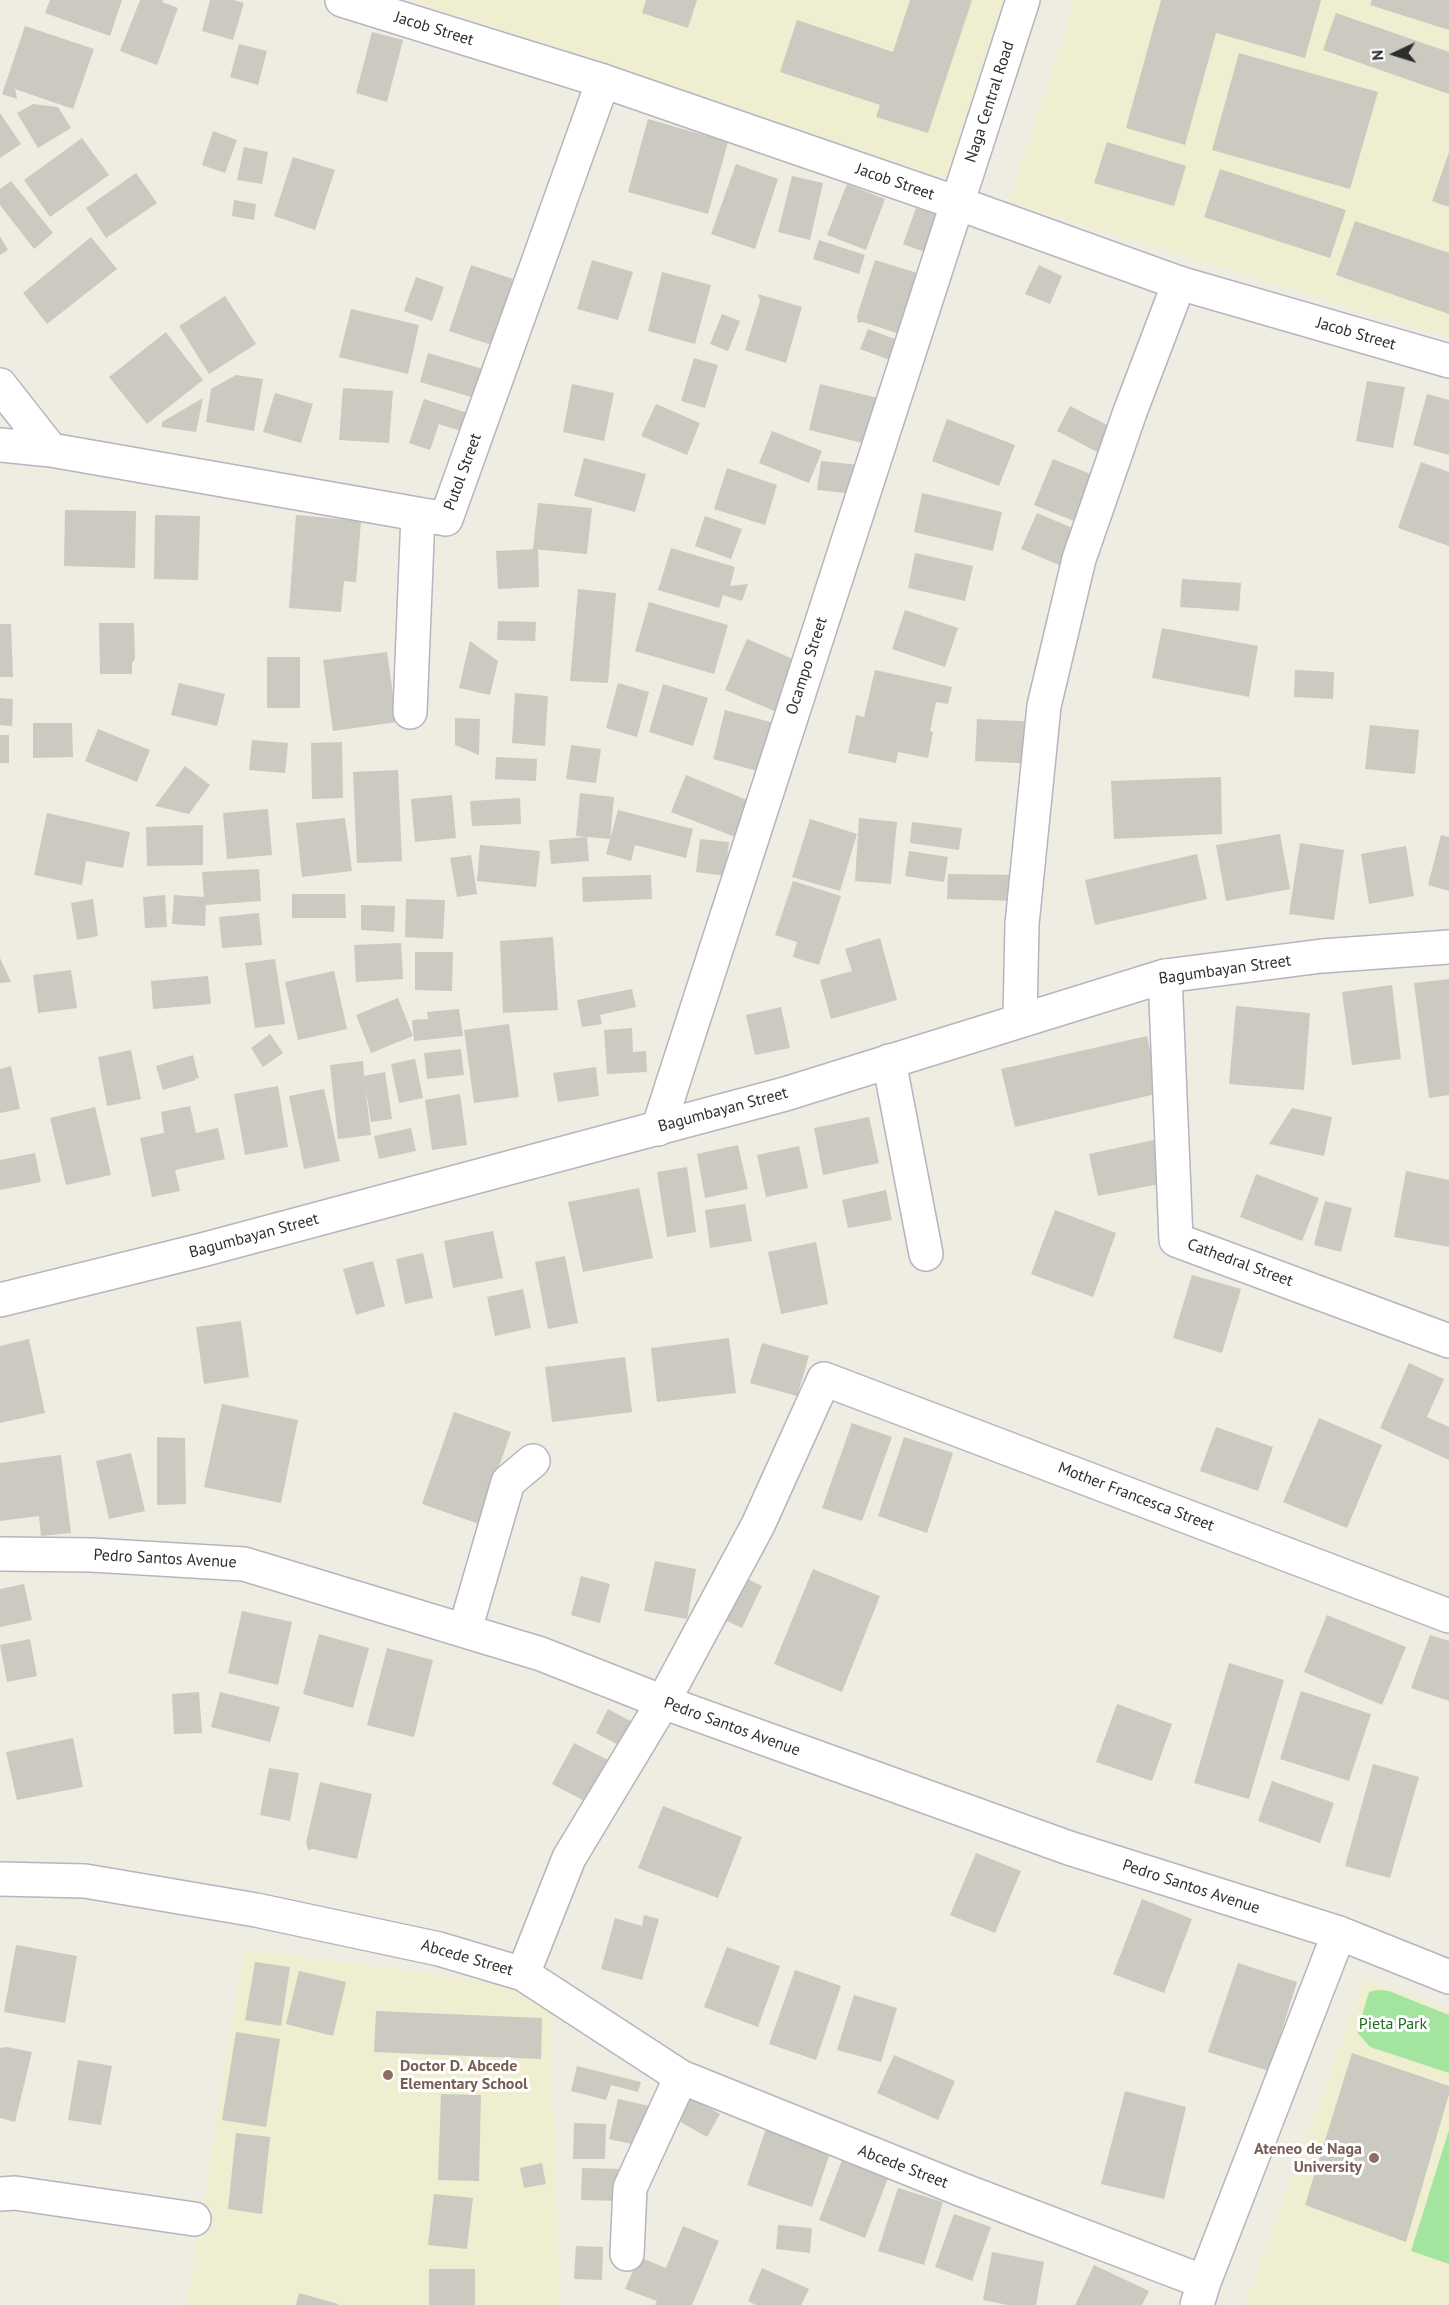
<!DOCTYPE html>
<html>
<head>
<meta charset="utf-8">
<style>
  body { margin:0 }
  #map { position:relative; width:1449px; height:2305px; overflow:hidden; background:#efede1; font-family:"PT Sans",sans-serif }
  canvas { display:block }
  .north { position:absolute; left:1365px; top:24px; width:60px; height:60px; -webkit-text-stroke:4px #fff; paint-order:stroke; rotate:266deg; font-size:16px; font-weight:700; line-height:24px; text-align:center; color:#2e2e2e }
  .north::after { content:''; display:block; margin:auto; width:21px; height:27px; background:#2e2e2e; clip-path:polygon(50% 0,100% 100%,50% 72%,0 100%) }
</style>
</head>
<body>
<div id="map">
<canvas width="1449" height="2305"></canvas>
<div class="north">N</div>
</div>
<script>
const ctx = document.querySelector('canvas').getContext('2d');
ctx.lineJoin = 'round';
function fillPath(path, color) { ctx.fillStyle = color; ctx.fill(path, 'evenodd'); }
const shape = rows => new Path2D(rows.map(r => 'M' + r).join(''));
function stroke(path, color, width, dash) { ctx.strokeStyle = color; ctx.lineWidth = width; ctx.lineCap = dash ? 'butt' : 'round'; ctx.setLineDash(dash || []); ctx.stroke(path); }
function write(font, color, halo, rows, align = 'center') {
  ctx.font = font + ' "PT Sans",sans-serif'; ctx.lineWidth = 6; ctx.setLineDash([]); ctx.textBaseline = 'middle'; ctx.strokeStyle = halo; ctx.fillStyle = color; for (const [text, x, y, turn = 0] of rows) {
    ctx.save(); ctx.translate(x, y); ctx.rotate((+turn || 0) * Math.PI / 180); ctx.textAlign = isNaN(turn) ? turn : align; if (halo) ctx.strokeText(text, 0, 0); ctx.fillText(text, 0, 0); ctx.restore();
  }
}
const education = shape([
  [410,0,1015,0,958,183],
  [1075,0,1449,0,1449,338,1009,202],
  [244,1949,550,1990,560,2305,187,2305],
  [1365,1979,1449,2010,1449,2305,1245,2305]
]);
const green = shape([
  [1378,1990,1389,1991,1449,2015,1449,2073,1370,2047,1357,2032,1369,1992],
  [1449,2130,1449,2264,1411,2251]
]);
const building = shape([
  [50,0,122,0,110,36,45,13],
  [140,0,163,0,162,2,178,8,157,65,120,51],
  [210,0,233,0,244,3,233,40,202,31],
  [646,0,697,0,688,28,642,13],
  [910,0,972,0,928,133,876,117,880,105,780,72,797,20,893,52],
  [1161,0,1321,0,1305,58,1216,33,1185,145,1126,128],
  [1372,0,1449,0,1449,30,1370,5],
  [1336,13,1449,52,1449,94,1323,50],
  [25,26,94,49,73,109,15,89,17,99,2,94],
  [372,32,403,40,387,102,356,93],
  [239,44,267,51,258,85,230,77],
  [1239,53,1378,92,1350,189,1212,150],
  [33,104,58,107,71,128,38,148,17,113],
  [0,113,21,144,0,158],
  [648,119,728,142,708,214,628,192],
  [213,131,237,140,225,173,202,165],
  [82,138,109,175,50,217,24,180],
  [1107,142,1186,166,1174,206,1094,183],
  [244,147,268,152,262,184,237,180],
  [1449,152,1449,207,1432,201],
  [293,157,335,170,315,230,274,216],
  [736,164,778,179,755,249,711,234],
  [1220,169,1346,210,1330,258,1204,217],
  [136,173,157,203,106,238,86,208],
  [792,176,823,183,810,240,778,232],
  [11,181,53,233,34,249,0,205,0,189],
  [847,184,885,199,866,250,827,235],
  [234,200,256,204,254,220,232,216],
  [916,208,949,219,935,256,903,244],
  [1355,221,1449,253,1449,314,1336,275],
  [0,236,8,250,0,255],
  [91,237,117,269,47,324,23,293],
  [819,240,865,255,859,274,813,259],
  [592,260,633,272,618,320,577,309],
  [875,260,930,277,906,336,863,322,858,323,857,316],
  [471,265,525,283,504,349,449,331],
  [1039,265,1062,276,1050,304,1025,294],
  [662,272,711,285,695,344,648,331],
  [416,277,444,287,432,321,404,311],
  [758,294,802,307,786,363,745,350,760,301],
  [225,296,256,344,209,374,179,326],
  [351,309,419,325,408,374,339,357],
  [722,314,740,321,728,351,710,344],
  [868,329,906,343,898,363,860,349],
  [166,332,203,380,147,424,109,377],
  [428,353,490,371,482,400,420,382],
  [694,358,718,365,705,408,681,401],
  [236,375,263,379,254,431,206,422,211,389],
  [1367,381,1405,387,1393,448,1356,441],
  [572,384,614,393,604,441,563,432],
  [820,384,882,399,871,445,809,430],
  [343,388,393,391,389,443,339,440],
  [275,393,313,404,301,443,263,432],
  [1427,394,1449,400,1449,455,1413,445],
  [203,398,196,432,162,427,162,422],
  [424,399,477,416,467,433,439,424,430,450,409,443],
  [656,404,700,423,687,455,641,436],
  [1070,406,1121,432,1107,457,1057,431],
  [947,419,1015,445,999,486,932,461],
  [772,431,822,451,809,483,759,463],
  [584,458,646,474,635,512,574,496],
  [1053,459,1098,477,1079,523,1034,505],
  [821,461,859,465,855,494,817,490],
  [1421,462,1449,472,1449,546,1398,528],
  [727,468,777,485,765,525,714,509],
  [922,493,1002,512,993,551,914,532],
  [538,503,592,508,587,554,533,549],
  [65,510,136,511,135,568,64,566],
  [1037,513,1082,532,1066,568,1021,549],
  [155,515,200,516,198,580,154,579],
  [296,515,361,521,356,582,344,581,341,612,289,608],
  [705,516,742,529,731,559,695,546],
  [671,548,735,567,730,586,748,584,742,601,723,595,719,608,658,590],
  [538,549,539,587,498,589,496,551],
  [915,553,973,566,965,601,908,588],
  [1182,579,1241,583,1239,611,1180,607],
  [578,589,616,593,608,683,570,681],
  [649,602,728,625,714,674,635,651],
  [905,610,958,628,945,667,892,649],
  [498,621,536,622,535,641,497,640],
  [99,623,134,623,135,659,132,663,132,674,100,674],
  [0,624,11,624,13,677,0,677],
  [1162,628,1258,646,1249,697,1152,678],
  [747,639,800,662,779,713,725,690],
  [470,641,498,661,490,695,459,688],
  [387,652,397,722,333,731,323,660],
  [267,657,300,657,300,708,267,708],
  [875,670,952,687,948,704,936,702,930,731,933,732,928,758,898,752,896,763,848,753,856,715,864,717],
  [1295,670,1334,672,1333,699,1294,697],
  [179,683,225,694,217,726,171,715],
  [618,683,649,692,637,737,606,728],
  [663,684,708,698,693,746,649,732],
  [515,693,548,696,545,746,512,743],
  [0,698,13,699,12,726,0,725],
  [725,710,774,723,761,772,713,759],
  [455,718,480,719,479,755,455,745],
  [977,719,1039,722,1037,764,975,761],
  [33,723,72,723,73,757,33,758],
  [1370,725,1419,730,1415,774,1365,769],
  [98,729,150,750,137,782,85,761],
  [0,735,9,735,9,763,0,763],
  [252,740,288,743,285,773,249,770],
  [342,742,343,798,312,799,311,743],
  [571,745,601,749,596,783,566,779],
  [496,757,537,759,536,781,495,779],
  [185,766,210,785,189,814,155,806],
  [398,770,402,861,357,863,353,772],
  [686,775,752,802,738,838,671,812],
  [1221,777,1222,834,1114,839,1111,781],
  [580,793,614,797,610,839,576,836],
  [452,795,456,838,415,842,411,799],
  [520,798,521,824,472,826,470,801],
  [268,809,272,855,227,859,223,813],
  [618,810,693,829,686,858,635,845,631,861,606,854],
  [47,813,130,832,123,868,86,861,82,885,34,875],
  [345,818,352,871,302,877,296,823],
  [859,818,897,822,891,884,855,881],
  [810,819,857,834,840,891,792,877],
  [912,822,962,828,959,850,910,843],
  [203,825,203,865,147,866,146,827],
  [1280,834,1290,889,1226,901,1216,845],
  [1441,835,1449,837,1449,891,1428,885],
  [587,837,589,861,551,864,549,840],
  [700,839,729,842,725,876,696,872],
  [1300,843,1344,850,1334,920,1289,914],
  [480,845,540,851,536,887,477,881],
  [1406,846,1414,896,1369,904,1361,854],
  [909,851,948,857,944,882,905,876],
  [1197,854,1207,899,1095,925,1085,880],
  [471,855,477,894,457,897,450,858],
  [259,869,261,901,206,905,205,926,172,924,174,895,204,897,202,872],
  [948,874,1019,875,1019,901,947,899],
  [651,875,652,899,583,902,582,877],
  [793,881,841,896,819,965,793,957,797,942,775,935],
  [292,894,345,894,346,918,292,918],
  [165,895,167,927,145,928,143,897],
  [93,899,98,936,77,940,71,903],
  [406,899,445,900,443,939,405,937],
  [361,905,395,906,394,932,361,930],
  [259,913,262,945,222,948,219,917],
  [553,937,558,1010,503,1013,500,941],
  [880,938,897,1000,831,1019,820,980,852,971,845,949],
  [401,943,403,979,356,982,354,945],
  [415,952,453,952,452,991,415,990],
  [0,958,11,982,0,983],
  [275,959,285,1024,255,1028,245,963],
  [71,970,77,1008,38,1013,33,975],
  [334,971,347,1029,298,1040,285,982],
  [208,976,211,1004,153,1009,151,981],
  [1449,979,1449,1095,1429,1098,1414,983],
  [1392,985,1401,1059,1352,1065,1342,992],
  [632,989,636,1007,600,1015,602,1024,582,1027,577,1000],
  [398,998,413,1036,371,1053,356,1015],
  [1236,1006,1310,1013,1304,1090,1229,1084],
  [781,1007,790,1048,755,1055,746,1015],
  [459,1009,463,1036,414,1041,412,1020,428,1019,427,1012],
  [509,1024,519,1097,474,1103,464,1030],
  [632,1028,633,1052,646,1051,647,1072,607,1074,604,1030],
  [270,1034,283,1053,263,1067,251,1048],
  [1147,1036,1160,1093,1015,1127,1001,1069],
  [461,1049,464,1075,427,1079,424,1053],
  [131,1050,141,1099,107,1106,98,1057],
  [193,1055,199,1079,195,1078,196,1080,163,1090,156,1066],
  [415,1059,423,1098,399,1103,391,1064],
  [363,1061,364,1076,385,1072,392,1119,371,1122,365,1085,371,1135,338,1139,330,1065],
  [11,1066,20,1109,0,1113,0,1069],
  [596,1067,599,1096,558,1102,553,1073],
  [278,1086,288,1147,245,1155,234,1094],
  [324,1089,340,1161,304,1169,289,1096],
  [460,1094,467,1145,432,1150,425,1100],
  [190,1106,196,1133,218,1128,225,1159,175,1170,180,1191,152,1197,140,1138,164,1133,161,1112],
  [95,1107,111,1175,66,1185,50,1118],
  [1292,1108,1332,1117,1324,1156,1269,1144],
  [869,1117,879,1163,823,1175,814,1128],
  [411,1128,416,1151,379,1159,374,1136],
  [1154,1140,1164,1183,1098,1196,1089,1154],
  [738,1145,748,1189,705,1198,697,1154],
  [799,1146,808,1188,766,1197,757,1155],
  [35,1153,41,1182,0,1190,0,1160],
  [687,1167,696,1232,667,1237,657,1172],
  [1406,1171,1449,1180,1449,1247,1394,1237],
  [1256,1174,1319,1198,1302,1241,1240,1217],
  [639,1188,653,1258,583,1272,568,1202],
  [886,1190,892,1220,848,1228,842,1200],
  [1325,1201,1352,1208,1341,1252,1314,1245],
  [745,1204,752,1241,710,1248,705,1210],
  [1055,1210,1116,1233,1093,1297,1031,1274],
  [493,1231,503,1278,453,1288,444,1241],
  [816,1242,828,1304,781,1314,768,1252],
  [423,1253,433,1298,405,1304,396,1259],
  [565,1256,578,1323,548,1329,535,1262],
  [373,1261,385,1306,356,1315,343,1269],
  [1192,1275,1241,1289,1222,1353,1173,1338],
  [523,1289,531,1328,495,1336,487,1297],
  [241,1321,249,1377,204,1384,196,1327],
  [729,1338,736,1393,657,1402,651,1348],
  [29,1339,45,1413,0,1423,0,1346],
  [762,1343,809,1356,797,1396,750,1383],
  [625,1357,632,1412,552,1422,545,1367],
  [1409,1363,1444,1379,1427,1417,1449,1427,1449,1460,1380,1428],
  [222,1404,298,1420,281,1503,204,1487],
  [454,1412,511,1432,479,1524,422,1504],
  [1319,1418,1382,1445,1347,1528,1283,1502],
  [852,1423,892,1437,862,1521,822,1508],
  [1216,1427,1273,1447,1258,1491,1200,1471],
  [157,1437,185,1438,186,1504,157,1505],
  [904,1437,953,1453,927,1533,878,1516],
  [131,1453,145,1511,109,1519,96,1461],
  [61,1455,71,1533,41,1536,39,1516,0,1521,0,1463],
  [655,1561,696,1569,687,1619,644,1611],
  [813,1569,880,1596,842,1692,774,1664],
  [581,1576,610,1584,600,1623,571,1615],
  [741,1576,762,1586,742,1628,720,1618],
  [24,1584,32,1620,0,1627,0,1589],
  [242,1611,292,1622,278,1685,228,1673],
  [1327,1615,1406,1647,1382,1705,1304,1672],
  [319,1634,369,1648,353,1708,303,1694],
  [1430,1635,1449,1641,1449,1701,1411,1688],
  [30,1639,37,1676,7,1682,0,1645],
  [387,1648,433,1660,414,1737,367,1725],
  [1229,1663,1284,1680,1249,1799,1194,1783],
  [1301,1691,1371,1714,1349,1781,1280,1759],
  [199,1692,202,1733,174,1734,172,1694],
  [220,1692,280,1707,270,1742,211,1727],
  [1117,1704,1172,1724,1152,1781,1096,1762],
  [608,1709,640,1726,628,1750,596,1733],
  [73,1738,83,1787,17,1800,6,1752],
  [574,1743,620,1766,598,1808,552,1784],
  [1373,1764,1419,1777,1390,1878,1345,1866],
  [269,1768,299,1773,290,1821,260,1815],
  [1272,1781,1334,1803,1320,1843,1258,1821],
  [320,1782,372,1794,357,1859,313,1849,308,1850,306,1843],
  [663,1806,742,1837,718,1898,638,1868],
  [976,1853,1021,1871,995,1933,950,1915],
  [1142,1899,1192,1919,1164,1993,1113,1974],
  [644,1915,659,1919,642,1980,601,1969,615,1918,642,1926],
  [16,1945,77,1956,65,2023,4,2012],
  [727,1947,780,1966,758,2027,704,2007],
  [255,1962,290,1967,281,2026,245,2020],
  [1238,1963,1297,1982,1269,2071,1208,2052],
  [795,1970,841,1986,816,2060,769,2044],
  [299,1971,346,1982,333,2036,286,2024],
  [854,1995,897,2008,881,2062,837,2050],
  [376,2011,542,2018,541,2059,374,2052],
  [236,2032,280,2039,266,2127,222,2120],
  [7,2047,32,2052,15,2122,0,2118,0,2048],
  [1352,2053,1449,2086,1449,2094,1406,2242,1305,2205],
  [894,2055,955,2081,938,2120,877,2093],
  [78,2060,112,2066,101,2125,68,2120],
  [577,2066,641,2082,638,2092,611,2085,606,2100,571,2091],
  [1125,2091,1186,2107,1164,2199,1101,2184],
  [441,2094,481,2095,479,2181,438,2180],
  [686,2094,720,2114,707,2137,672,2117],
  [618,2099,654,2107,645,2147,609,2139],
  [768,2122,833,2144,812,2207,747,2185],
  [574,2123,606,2124,605,2159,573,2159],
  [236,2133,270,2137,262,2214,228,2209],
  [844,2155,890,2173,865,2238,819,2220],
  [542,2163,546,2184,524,2188,520,2168],
  [582,2168,622,2169,620,2201,581,2200],
  [898,2188,943,2202,924,2265,878,2251],
  [434,2194,473,2198,467,2249,428,2245],
  [954,2214,991,2227,972,2281,935,2267],
  [778,2225,812,2228,810,2253,776,2249],
  [683,2226,719,2241,692,2305,655,2305,657,2301,625,2289,639,2257,666,2268],
  [576,2246,603,2247,602,2280,574,2279],
  [992,2252,1044,2262,1036,2305,1008,2305,983,2300],
  [1094,2265,1149,2291,1142,2305,1075,2305],
  [762,2268,809,2289,801,2305,756,2305,748,2301],
  [429,2269,475,2269,475,2305,429,2305],
  [299,2293,338,2304,338,2305,296,2305]
]);
const street = shape([
  [0,385,51,450],
  [0,445,51,450,446,519,603,81],
  [410,712,418,515],
  [1165,976,1176,1240,1449,1341],
  [1020,1019,1022,924,1044,706,1079,559,1130,412,1179,283],
  [889,1061,926,1254],
  [658,1129,1023,0],
  [0,1554,92,1555,244,1564,541,1654,663,1702,1069,1848,1339,1933,1449,1977],
  [465,1630,508,1482,533,1461],
  [0,1879,85,1881,256,1910,439,1949,523,1974,681,2077,960,2189,1204,2282],
  [523,1974,569,1858,663,1702,758,1525,824,1379,1449,1616],
  [0,2194,15,2193,194,2219],
  [627,2254,630,2188,681,2077],
  [1197,2305,1204,2282,1339,1933]
]);
const secondary = shape([
  [342,0,603,81,957,203,1179,283,1449,361],
  [0,1300,202,1250,785,1094,1165,976,1322,956,1449,947]
]);
const markers = [
  [388,2075,6,"#8d6e63"],
  [1374,2158,6,"#8d6e63"]
];
const streetNames = [
  ["Jacob Street",434,29,17],
  ["Naga Central Road",990,102,-72],
  ["Jacob Street",895,182,19],
  ["Jacob Street",1356,334,16],
  ["Putol Street",463,472,-70],
  ["Ocampo Street",807,666,-72],
  ["Bagumbayan Street",1225,970,-8],
  ["Bagumbayan Street",723,1110,-15],
  ["Bagumbayan Street",254,1236,-15],
  ["Cathedral Street",1240,1263,20],
  ["Mother Francesca Street",1136,1497,21],
  ["Pedro Santos Avenue",165,1559,3],
  ["Pedro Santos Avenue",732,1727,20],
  ["Pedro Santos Avenue",1191,1887,18],
  ["Abcede Street",467,1958,16],
  ["Abcede Street",903,2167,21]
];
const parkNames = [
  ["Pieta Park",1393,2024]
];
const educationNames = [
  ["Doctor D. Abcede",400,2066],
  ["Elementary School",400,2084],
  ["Ateneo de Naga",1362,2149,"right"],
  ["University",1362,2167,"right"]
];
fillPath(education, '#efeed1');
fillPath(green, '#a3e49f');
fillPath(building, '#cbc9c0');
stroke(street, '#b5b4c1', 36);
stroke(secondary, '#b5b4c1', 36);
stroke(street, '#fff', 33);
stroke(secondary, '#fff', 33);
for (const [x, y, r, color] of markers) { const dot = new Path2D(); dot.arc(x, y, r, 0, 2 * Math.PI); ctx.fillStyle = color; ctx.fill(dot); stroke(dot, '#fff', 2); }
write('16px', '#2e2e2e', '#fff', streetNames);
write('16px', '#1c6d22', '#fff', parkNames);
write('bold 16px', '#785e54', '#fff', educationNames, 'left');
</script>
</body>
</html>
